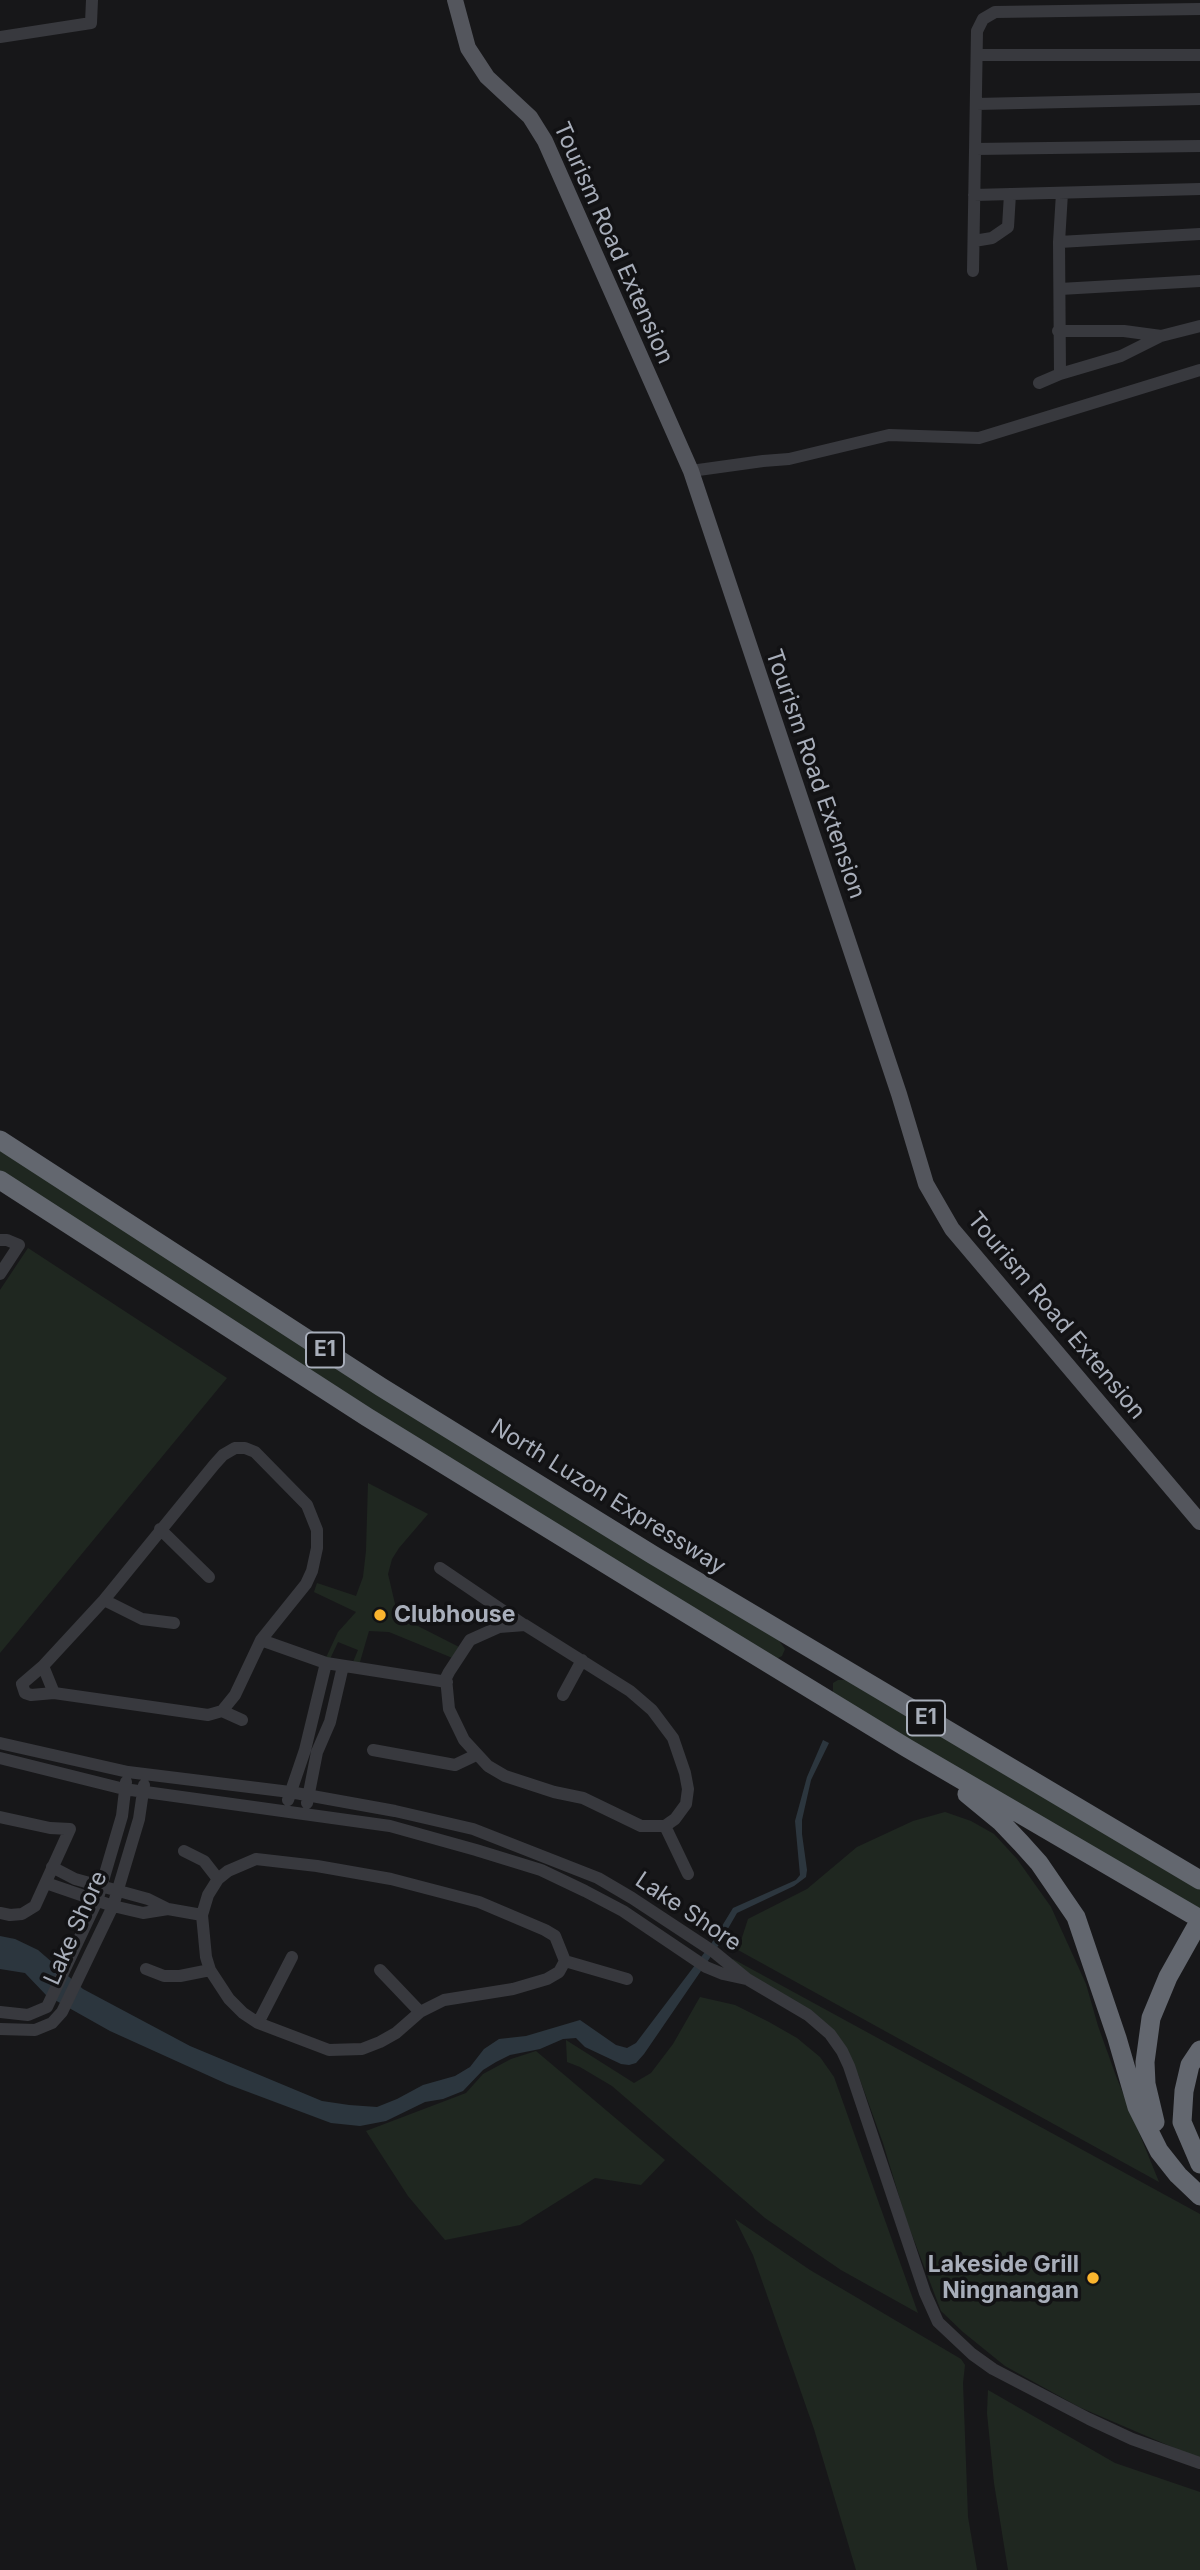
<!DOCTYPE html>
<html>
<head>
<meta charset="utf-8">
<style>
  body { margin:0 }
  canvas { display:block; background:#171719 }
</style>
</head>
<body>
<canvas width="1200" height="2570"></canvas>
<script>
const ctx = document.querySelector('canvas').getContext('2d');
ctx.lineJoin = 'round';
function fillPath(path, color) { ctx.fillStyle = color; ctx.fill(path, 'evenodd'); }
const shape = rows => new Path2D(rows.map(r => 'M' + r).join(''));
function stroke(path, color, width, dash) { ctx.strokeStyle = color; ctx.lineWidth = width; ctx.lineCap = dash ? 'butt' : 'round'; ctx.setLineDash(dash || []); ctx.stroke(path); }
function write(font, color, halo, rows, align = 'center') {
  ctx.font = font + ' Inter,sans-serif'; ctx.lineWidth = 7; ctx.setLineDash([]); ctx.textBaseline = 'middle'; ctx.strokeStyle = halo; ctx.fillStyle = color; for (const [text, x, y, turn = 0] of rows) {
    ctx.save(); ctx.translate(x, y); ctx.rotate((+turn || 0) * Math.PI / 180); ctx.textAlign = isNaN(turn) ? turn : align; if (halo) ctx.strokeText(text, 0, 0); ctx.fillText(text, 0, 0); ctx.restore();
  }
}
const green = shape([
  [0,1145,775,1635,785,1649,782,1656,776,1659,548,1522,0,1171],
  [28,1248,227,1378,0,1653,0,1290],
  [368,1483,428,1514,399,1548,392,1559,388,1574,395,1604,401,1615,410,1622,461,1648,455,1659,389,1632,369,1631,357,1672,351,1667,358,1650,338,1642,330,1659,323,1664,338,1632,356,1612,314,1592,317,1583,356,1596,363,1577,366,1551],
  [838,1680,848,1680,1200,1887,1200,1913,833,1695,833,1683],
  [945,1812,971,1821,994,1834,1017,1859,1051,1907,1086,1984,1098,2026,1116,2076,1159,2182,738,1950,748,1919,807,1889,857,1847,913,1821],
  [733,1959,1200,2214,1200,2459,1079,2407,1005,2366,963,2332,941,2311,906,2219,883,2143,858,2074,842,2046,729,1967],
  [700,1997,735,2005,769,2022,797,2038,820,2057,834,2077,918,2313,841,2270,797,2240,765,2218,612,2086,580,2067,567,2062,566,2040,634,2083,651,2073,673,2044],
  [536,2051,665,2160,641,2185,595,2178,520,2225,445,2240,408,2196,366,2131,466,2093,483,2074,511,2059],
  [735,2219,810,2270,961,2359,965,2365,963,2383,968,2517,977,2570,856,2570,814,2429,753,2255],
  [988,2390,1115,2463,1200,2492,1200,2570,1008,2570,994,2483,987,2413]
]);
const water = shape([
  [823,1740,829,1743,811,1780,802,1820,802,1834,807,1870,806,1877,794,1886,737,1913,718,1946,644,2054,636,2063,629,2065,621,2064,585,2047,576,2038,563,2039,540,2049,510,2055,496,2062,483,2070,463,2091,443,2099,425,2102,386,2121,360,2126,331,2123,227,2084,110,2031,46,1995,25,1973,0,1969,0,1936,15,1939,38,1950,83,1989,190,2046,322,2101,349,2105,377,2107,397,2099,423,2085,455,2076,470,2067,484,2049,499,2039,526,2036,580,2020,616,2045,627,2048,636,2043,711,1944,733,1908,796,1880,800,1875,795,1821,807,1777]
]);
const minor = shape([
  [0,37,91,23,92,0],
  [977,55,1200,55],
  [976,104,1200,99],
  [975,149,1200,146],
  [974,195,1200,189],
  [974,241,992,238,1008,227,1010,194],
  [1059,242,1200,234],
  [973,271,977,31,983,19,995,12,1200,9],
  [1060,289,1200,281],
  [1058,331,1124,331,1161,336],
  [1060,374,1059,242,1062,193],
  [1039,383,1060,374,1121,356,1161,336,1200,326],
  [691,471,763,461,789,459,889,435,979,438,1200,370],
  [0,1240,7,1240,19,1245,0,1274],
  [235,1448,245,1448,255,1452,307,1505,317,1530,317,1548,312,1571,306,1584,261,1640,235,1695,222,1711,208,1715,54,1693,31,1695,25,1693,22,1684,43,1666,104,1600,214,1465,223,1455,235,1448],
  [160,1529,209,1577],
  [440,1568,524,1625],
  [104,1600,142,1619,174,1623],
  [525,1625,630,1691,652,1710,673,1738,685,1773,688,1789,686,1804,675,1819,665,1826,641,1826,583,1798,554,1792,505,1776,488,1766,464,1740,449,1709,446,1678,449,1672,470,1640,499,1627,525,1625],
  [261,1640,326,1663,447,1682],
  [43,1666,54,1693],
  [563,1695,582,1660],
  [222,1711,242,1720],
  [0,1743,128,1772,290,1792,395,1811,473,1829,598,1878,632,1898,714,1952,747,1979,808,2015,830,2034,842,2051,849,2066,925,2293,938,2322,972,2354,993,2369,1089,2419,1132,2439,1200,2463],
  [373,1750,455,1765,476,1755],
  [0,1758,124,1789,390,1826,476,1850,541,1870,585,1891,623,1911,706,1967,723,1974,746,1979],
  [288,1800,305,1750,326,1663],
  [307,1803,317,1752,330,1722,343,1666],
  [0,1817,50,1828,70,1829,35,1906,22,1914,10,1915,0,1913],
  [665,1826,688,1874],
  [184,1851,204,1861,218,1879],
  [256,1859,317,1866,391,1879,479,1902,545,1930,555,1936,565,1961,559,1972,547,1979,513,1989,444,2000,420,2012,396,2033,380,2042,362,2049,329,2050,258,2023,243,2013,229,1999,210,1970,206,1957,202,1915,208,1895,218,1879,228,1871,256,1859],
  [52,1867,75,1879,148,1899,168,1909,202,1915],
  [46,1883,113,1906,143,1913,168,1909],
  [565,1961,627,1979],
  [146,1969,164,1976,180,1976,210,1970],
  [380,1970,420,2012],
  [0,2012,28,2015,47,2007,97,1901,122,1816,126,1782],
  [258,2023,292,1957],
  [0,2029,35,2030,52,2023,62,2012,113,1906,139,1819,144,1785]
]);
const major = shape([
  [455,0,468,48,487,77,530,117,545,141,691,471,899,1094,926,1184,952,1229,1200,1522]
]);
const highway = shape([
  [0,1140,381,1387,653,1555,1200,1880],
  [0,1180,367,1417,635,1582,907,1748,1200,1919],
  [967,1794,1001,1822,1021,1843,1039,1863,1076,1917,1117,2038,1137,2107,1159,2151,1178,2175,1200,2196],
  [1200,2050,1190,2065,1184,2091,1182,2122,1200,2164],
  [1155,2122,1146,2084,1145,2062,1151,2018,1168,1977,1200,1920]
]);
const markers = [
  [380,1615,7,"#fab42e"],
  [1093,2278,7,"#fab42e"]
];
const shields = [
  [325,1350,38],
  [926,1718,38]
];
const shieldNames = [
  ["E1",325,1350],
  ["E1",926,1718]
];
const streetNames = [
  ["Tourism Road Extension",613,243,66],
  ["Tourism Road Extension",815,774,71],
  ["Tourism Road Extension",1056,1316,50],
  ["North Luzon Expressway",608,1497,32],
  ["Lake Shore",688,1912,34],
  ["Lake Shore",76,1928,-66]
];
const poiNames = [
  ["Clubhouse",394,1615],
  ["Lakeside Grill",1079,2265,"right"],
  ["Ningnangan",1079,2291,"right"]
];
fillPath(green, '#1f2720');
fillPath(water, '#2c363e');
stroke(minor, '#38393e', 12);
stroke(major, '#54565d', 16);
stroke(highway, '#63676f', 19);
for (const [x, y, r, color] of markers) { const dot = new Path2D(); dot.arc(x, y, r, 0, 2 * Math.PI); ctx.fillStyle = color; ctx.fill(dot); stroke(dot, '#121214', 2.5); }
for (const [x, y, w] of shields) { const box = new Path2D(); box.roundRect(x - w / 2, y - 17.5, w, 35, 5); ctx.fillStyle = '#121214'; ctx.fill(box); stroke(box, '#a8aeba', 2); }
write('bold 21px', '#a8aeba', null, shieldNames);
write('23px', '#a8aeba', '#121214', streetNames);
write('bold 23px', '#a8aeba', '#121214', poiNames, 'left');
</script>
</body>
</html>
